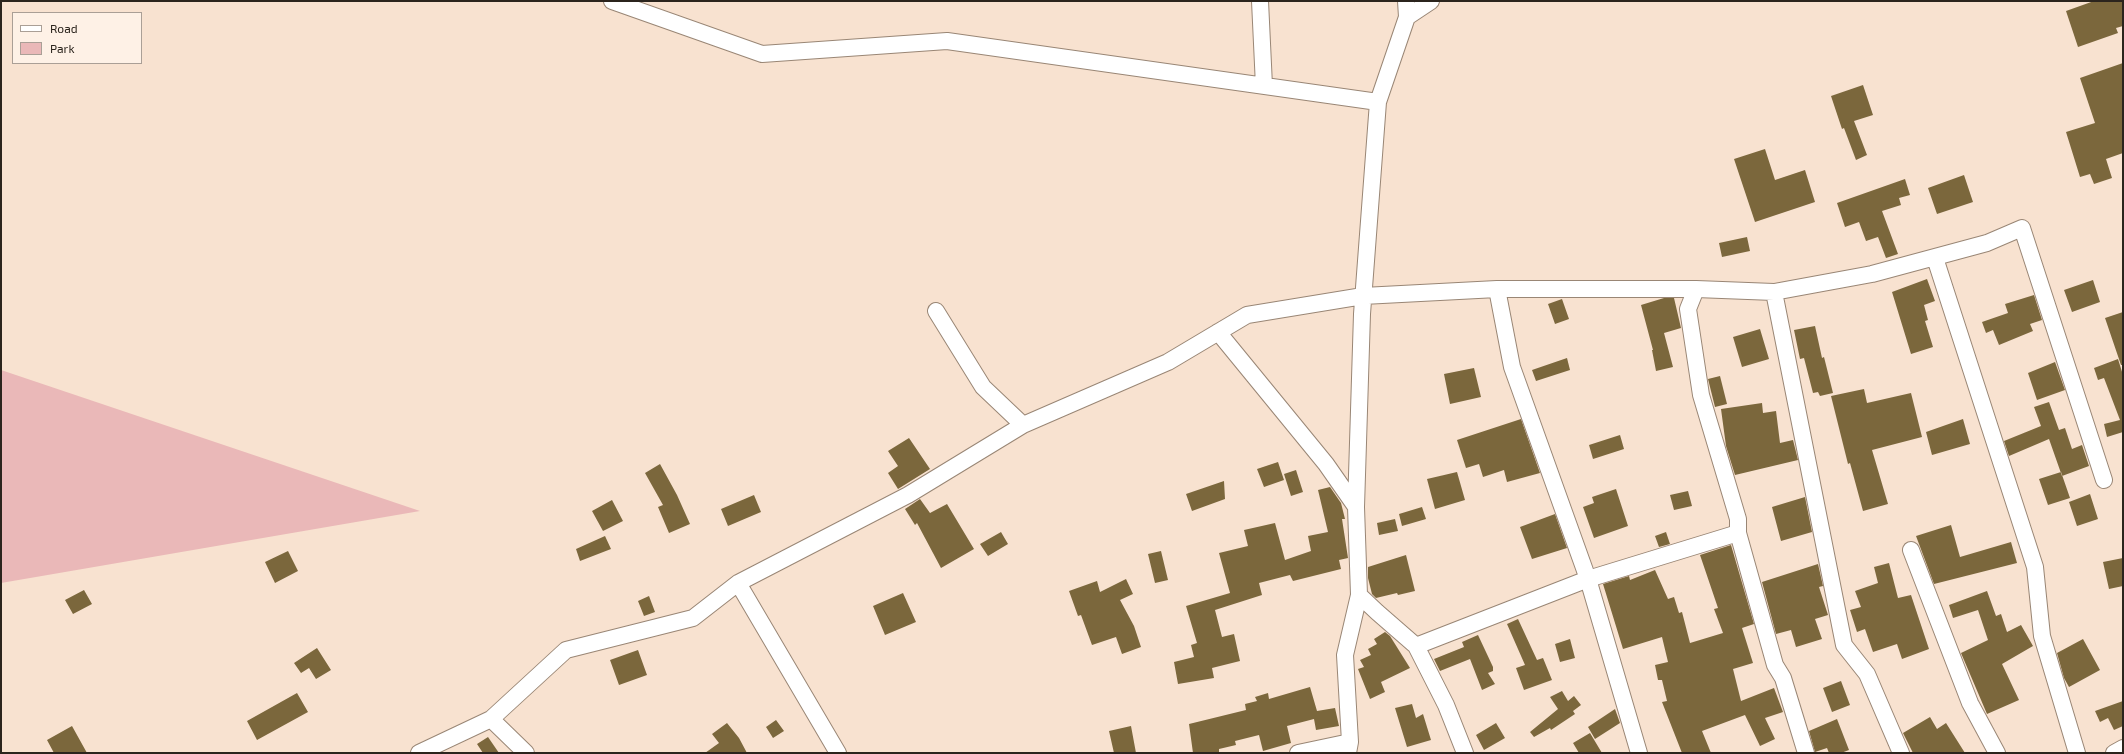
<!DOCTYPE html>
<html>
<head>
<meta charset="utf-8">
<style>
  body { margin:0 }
  #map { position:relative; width:2124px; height:754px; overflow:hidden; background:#f8e2d0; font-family:"Exo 2",sans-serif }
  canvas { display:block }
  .frame { position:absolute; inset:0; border:2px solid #2b241d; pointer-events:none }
  .legend { position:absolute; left:12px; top:12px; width:130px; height:52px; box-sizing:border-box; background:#fef1e6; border:1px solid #aa9f96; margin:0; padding:5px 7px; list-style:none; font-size:12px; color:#2b241d }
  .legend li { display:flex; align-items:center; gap:8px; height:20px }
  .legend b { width:20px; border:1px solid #aa9f96 }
</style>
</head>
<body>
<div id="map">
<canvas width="2124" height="754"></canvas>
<div class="frame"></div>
<ul class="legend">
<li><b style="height:5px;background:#fff"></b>Road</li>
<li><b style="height:11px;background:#eab8b8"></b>Park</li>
</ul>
</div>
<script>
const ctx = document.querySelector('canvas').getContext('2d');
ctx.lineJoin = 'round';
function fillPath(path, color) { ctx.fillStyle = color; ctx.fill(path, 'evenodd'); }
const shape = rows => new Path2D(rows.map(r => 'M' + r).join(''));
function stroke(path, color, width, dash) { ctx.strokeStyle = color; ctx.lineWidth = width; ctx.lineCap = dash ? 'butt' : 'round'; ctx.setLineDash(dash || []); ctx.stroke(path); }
const green = shape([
  [1,370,420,511,1,583]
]);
const building = shape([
  [2094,1,2123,1,2123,26,2116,28,2118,33,2078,47,2066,11],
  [2123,63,2123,153,2106,159,2112,178,2094,184,2090,174,2080,177,2066,132,2095,123,2080,78],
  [1863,85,1873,115,1854,121,1867,155,1856,160,1844,128,1842,129,1831,96],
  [1765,149,1775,180,1805,170,1815,202,1755,222,1734,159],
  [1964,175,1973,202,1937,214,1928,188],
  [1905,179,1910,195,1899,198,1901,205,1882,211,1898,254,1886,258,1878,237,1866,241,1859,222,1845,227,1837,203],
  [1747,237,1750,251,1722,257,1719,243],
  [1927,279,1935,301,1924,305,1928,320,1925,321,1933,347,1911,354,1892,292],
  [2093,280,2100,302,2072,312,2064,290],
  [2034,295,2042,320,2030,324,2033,331,1999,345,1993,330,1986,333,1982,322,2008,313,2005,304],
  [1664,298,1674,298,1681,328,1664,333,1673,367,1656,371,1652,350,1653,350,1641,305],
  [1562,299,1569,319,1555,324,1548,304],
  [2123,312,2123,365,2121,365,2105,318],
  [1815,326,1822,358,1824,357,1833,393,1820,396,1818,392,1813,393,1804,358,1800,359,1794,330],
  [1760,329,1769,359,1742,367,1733,337],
  [1567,358,1570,370,1536,381,1532,370],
  [2118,359,2123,375,2123,432,2107,437,2104,424,2120,420,2104,378,2098,380,2094,368],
  [2055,362,2065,390,2037,400,2028,373],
  [1474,368,1481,397,1450,404,1444,374],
  [1720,376,1727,404,1715,407,1708,379],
  [1864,389,1867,403,1911,393,1922,437,1872,450,1888,504,1863,511,1850,463,1848,464,1831,396],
  [2049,402,2059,430,2065,428,2072,449,2082,445,2089,466,2062,476,2049,439,2009,456,2004,441,2041,426,2034,407],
  [1762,403,1763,413,1776,411,1780,443,1793,440,1798,460,1735,475,1726,446,1721,409],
  [1521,419,1540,473,1507,482,1504,470,1483,477,1479,464,1466,468,1457,440],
  [1963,419,1970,444,1932,455,1926,432],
  [1620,435,1624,449,1593,459,1589,445],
  [909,438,930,469,898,489,888,473,898,466,888,451],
  [1278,462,1284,480,1264,487,1257,469],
  [660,464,677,495,690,524,669,533,658,507,663,505,645,473],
  [1296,470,1303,492,1291,496,1284,474],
  [1457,472,1465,500,1435,509,1427,479],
  [2061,472,2070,498,2048,505,2039,479],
  [1224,481,1225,499,1192,511,1186,494],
  [1330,487,1341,503,1345,519,1342,519,1348,558,1339,560,1341,569,1293,581,1290,575,1259,583,1262,595,1215,610,1222,637,1234,634,1240,661,1212,668,1214,678,1178,684,1174,662,1194,657,1191,645,1197,643,1186,606,1230,593,1219,553,1248,546,1244,530,1275,523,1285,560,1311,551,1308,536,1328,532,1318,490],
  [1616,489,1628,526,1594,538,1583,507,1594,503,1592,497],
  [1688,491,1692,506,1674,510,1670,495],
  [2090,494,2098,519,2077,526,2069,502],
  [754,495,761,512,728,526,721,509],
  [1805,497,1812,532,1781,541,1772,507],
  [920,499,930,513,947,504,974,549,941,568,917,523,915,525,905,509],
  [612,500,623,521,603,531,592,511],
  [1422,507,1426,519,1402,526,1399,514],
  [1555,514,1567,548,1532,559,1520,527],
  [1395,519,1398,531,1379,535,1377,523],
  [1951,525,1960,557,2011,542,2017,563,1934,584,1916,536],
  [1001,532,1008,544,988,556,980,544],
  [1666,532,1670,544,1659,547,1655,536],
  [605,536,611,549,580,561,576,549],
  [1731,545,1754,624,1742,628,1753,663,1733,669,1741,701,1774,688,1783,712,1765,718,1775,739,1760,746,1745,715,1702,731,1711,753,1682,753,1662,702,1667,701,1662,680,1658,680,1655,665,1668,662,1662,637,1623,649,1603,584,1629,576,1630,580,1655,570,1668,599,1674,597,1679,613,1682,612,1690,643,1723,633,1714,609,1718,608,1700,555],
  [288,551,298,571,275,583,265,562],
  [1161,551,1168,580,1155,583,1148,554],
  [1406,555,1415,591,1398,595,1397,593,1376,598,1372,594,1368,578,1368,567],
  [2123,558,2123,586,2109,589,2103,562],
  [1889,563,1898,598,1911,595,1929,649,1902,659,1897,644,1873,652,1865,629,1857,632,1850,610,1861,607,1855,591,1878,583,1874,567],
  [1818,564,1823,586,1819,587,1828,615,1815,619,1822,639,1796,647,1791,630,1776,634,1762,582],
  [1126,579,1133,594,1120,600,1134,626,1141,647,1122,654,1116,637,1092,645,1081,615,1078,616,1069,591,1097,581,1100,592],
  [84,590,92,604,73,614,65,600],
  [1987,591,1996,616,2001,614,2007,632,2021,625,2033,646,2002,664,2019,700,1987,714,1961,653,1988,640,1978,610,1953,618,1949,605],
  [903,593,916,622,885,635,873,606],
  [649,596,655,612,644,616,638,601],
  [1518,619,1537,660,1543,658,1552,680,1524,690,1516,668,1525,665,1507,624],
  [1385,632,1390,636,1410,668,1381,682,1385,692,1370,699,1358,669,1364,667,1360,660,1371,655,1368,649,1377,644,1374,639],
  [1478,635,1493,667,1493,671,1488,673,1495,684,1482,690,1470,659,1440,671,1434,659,1464,647,1462,642],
  [1570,639,1575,658,1560,662,1555,644],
  [2083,639,2100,670,2069,687,2064,678,2057,653],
  [317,648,331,670,316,679,309,668,301,673,294,663],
  [638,650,647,675,619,685,610,660],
  [1841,681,1850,705,1832,712,1823,688],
  [1310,687,1317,711,1335,708,1339,726,1316,730,1314,719,1287,726,1291,743,1263,751,1259,735,1235,741,1236,745,1219,749,1219,753,1193,753,1189,724,1246,710,1245,704,1257,701,1255,697,1268,693,1269,699],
  [1562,691,1568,701,1574,696,1581,705,1573,711,1575,714,1551,730,1550,728,1534,737,1530,732,1558,709,1550,697],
  [297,693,308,712,257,740,247,721],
  [2123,701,2123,726,2114,730,2108,718,2100,722,2095,711],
  [1412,704,1416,718,1423,714,1431,740,1407,747,1395,708],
  [1615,709,1620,723,1595,739,1588,727],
  [1930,717,1937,729,1946,723,1965,753,1913,753,1903,733],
  [1837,719,1849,750,1841,753,1829,753,1827,748,1815,752,1809,731],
  [776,720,784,731,773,738,766,727],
  [727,723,739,738,747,753,705,753,719,743,712,734],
  [1496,723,1505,738,1484,750,1476,735],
  [72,726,87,753,54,753,47,740],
  [1131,726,1136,753,1114,753,1109,731],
  [1590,733,1602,753,1579,753,1573,743],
  [488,737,499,753,483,753,477,744]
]);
const minor = shape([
  [612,1,762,54,947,41,1378,102,1362,314,1356,507,1359,595,1345,655,1350,742,1348,753],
  [1260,1,1264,86],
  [1406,1,1407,17],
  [1378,102,1407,17,1431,1],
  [1935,258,2035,567,2042,636,2077,753],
  [1497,289,1512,367,1588,579,1639,753],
  [1696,289,1688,309,1701,395,1738,519,1738,533,1775,665,1783,678,1806,753],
  [1774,292,1844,645,1867,674,1901,753],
  [936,311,983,387,1023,425],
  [1218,332,1326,464,1356,507],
  [1911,550,1970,703,1997,753],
  [738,583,838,753],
  [1359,595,1377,612,1416,646,1446,705,1465,753],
  [1416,646,1588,579,1738,533],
  [491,719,526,753],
  [419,753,491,719,566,650,693,618,738,583,908,495,1023,425,1168,362,1247,315,1363,296,1497,289,1696,289,1774,292,1872,274,1987,243,2022,228,2104,480],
  [1298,753,1350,742],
  [2114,753,2123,748]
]);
fillPath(green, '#eab8b8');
fillPath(building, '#7b673c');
stroke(minor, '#998675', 18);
stroke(minor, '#fff', 16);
</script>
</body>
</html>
